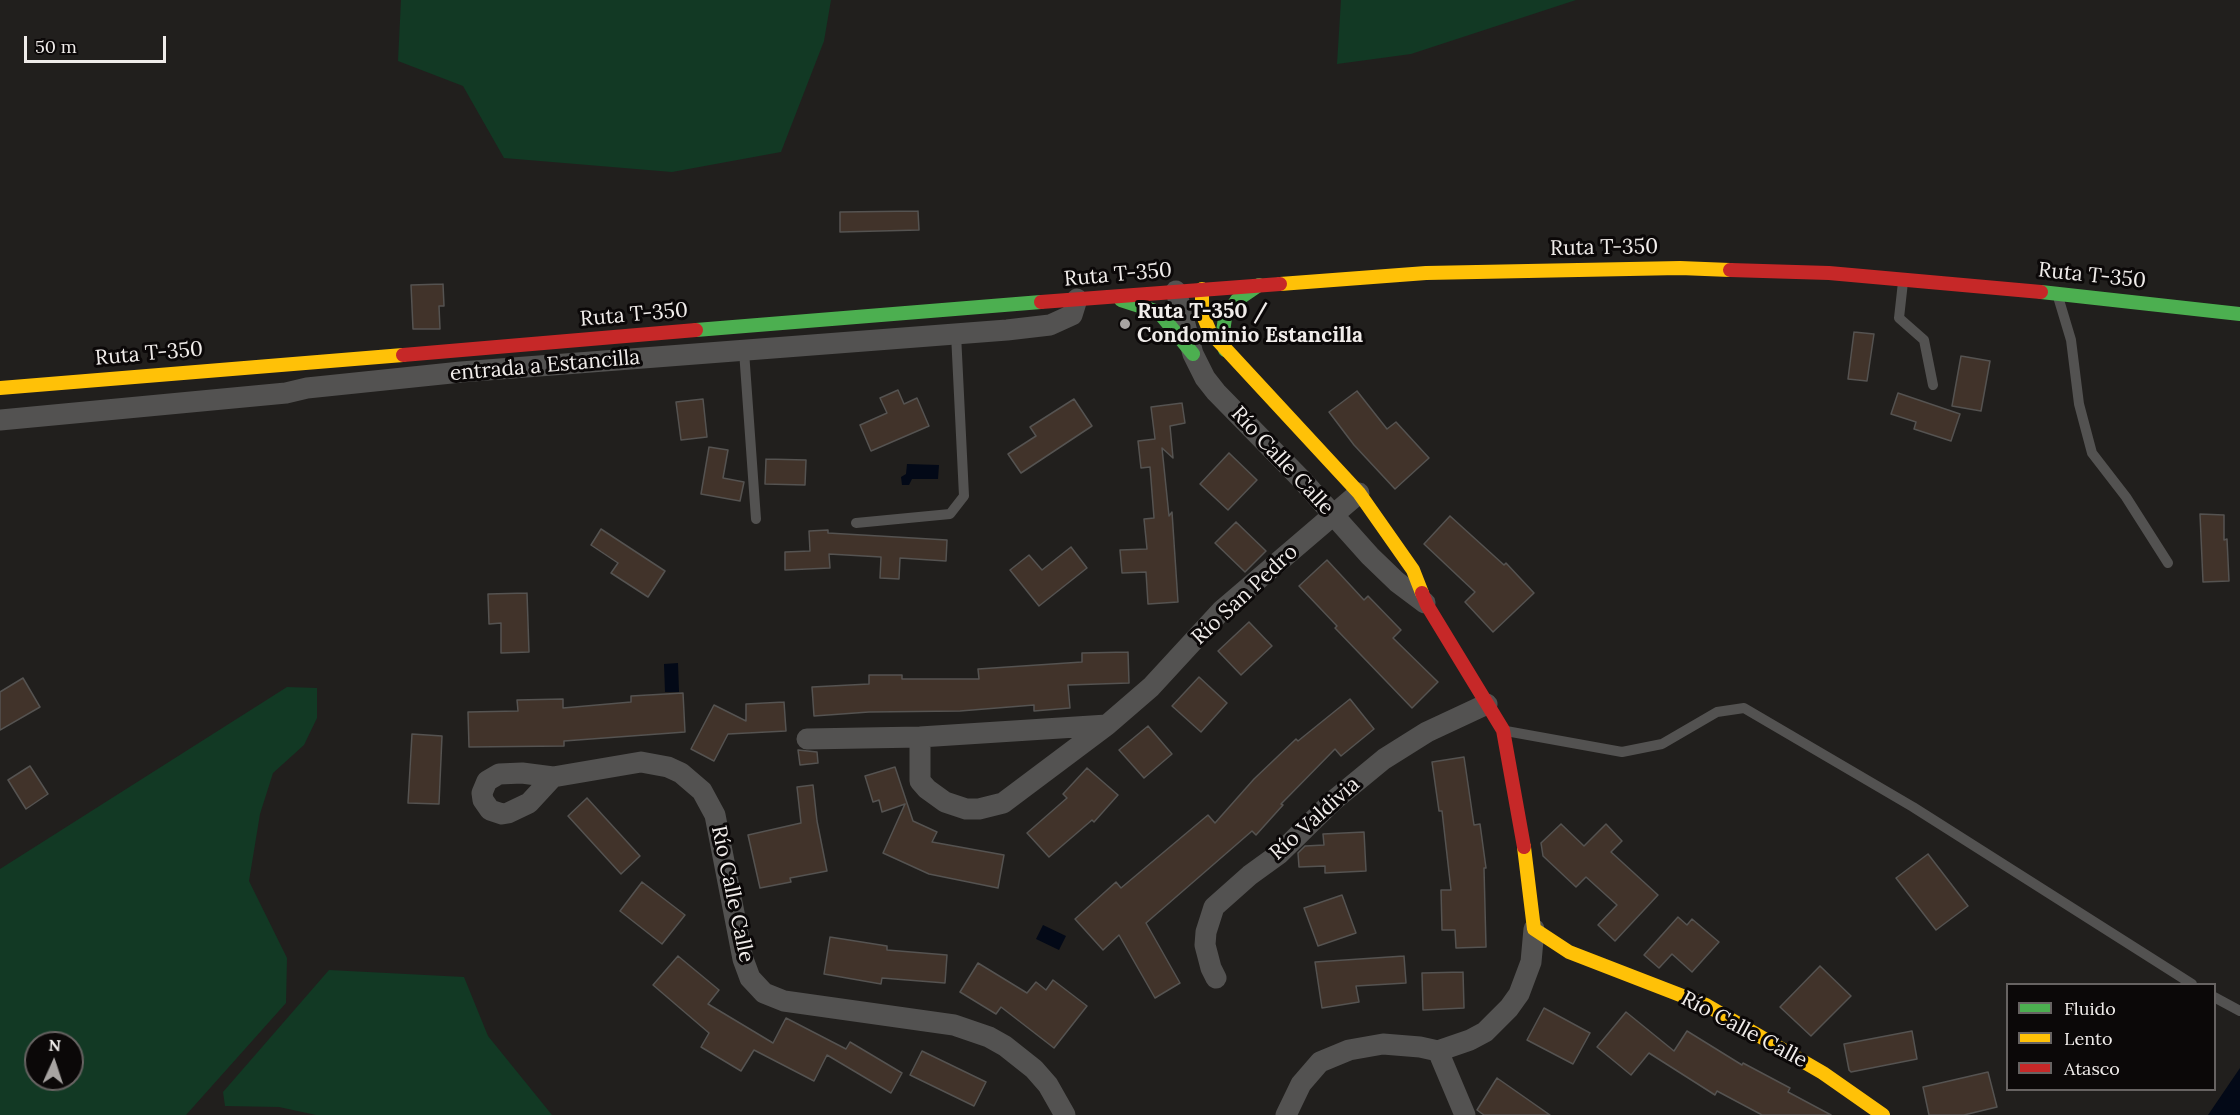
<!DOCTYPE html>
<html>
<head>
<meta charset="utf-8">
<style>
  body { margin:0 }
  #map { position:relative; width:2240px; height:1115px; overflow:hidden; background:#211f1d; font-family:Lora,serif }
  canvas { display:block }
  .legend { position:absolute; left:2006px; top:983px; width:210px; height:108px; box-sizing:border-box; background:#0b0808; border:2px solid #676362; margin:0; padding:8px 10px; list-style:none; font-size:18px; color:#f0ecea }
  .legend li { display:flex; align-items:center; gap:12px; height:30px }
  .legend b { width:30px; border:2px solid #676362 }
  .north { position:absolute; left:24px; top:1031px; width:60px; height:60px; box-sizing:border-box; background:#0b0808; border:2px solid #676362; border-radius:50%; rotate:3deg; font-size:16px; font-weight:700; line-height:24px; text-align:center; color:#f0ecea }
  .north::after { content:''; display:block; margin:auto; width:21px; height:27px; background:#a8a4a2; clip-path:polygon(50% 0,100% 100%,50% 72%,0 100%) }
  .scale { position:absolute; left:24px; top:36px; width:142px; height:27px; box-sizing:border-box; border:3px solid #f0ecea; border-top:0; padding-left:8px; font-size:18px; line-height:21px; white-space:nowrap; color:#f0ecea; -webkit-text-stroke:4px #0b0808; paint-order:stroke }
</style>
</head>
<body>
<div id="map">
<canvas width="2240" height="1115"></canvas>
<ul class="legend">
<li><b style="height:8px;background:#4caf50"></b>Fluido</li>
<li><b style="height:8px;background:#ffc107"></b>Lento</li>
<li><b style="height:8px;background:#c62828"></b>Atasco</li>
</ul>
<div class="north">N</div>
<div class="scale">50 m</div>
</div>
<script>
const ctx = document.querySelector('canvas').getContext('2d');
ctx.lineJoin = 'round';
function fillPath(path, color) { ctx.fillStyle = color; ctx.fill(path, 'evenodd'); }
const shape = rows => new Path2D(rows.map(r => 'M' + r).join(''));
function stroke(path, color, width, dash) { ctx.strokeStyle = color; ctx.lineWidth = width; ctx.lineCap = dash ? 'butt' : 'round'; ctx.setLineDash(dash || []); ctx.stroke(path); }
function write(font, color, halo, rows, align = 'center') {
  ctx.font = font + ' Lora,serif'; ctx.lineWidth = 6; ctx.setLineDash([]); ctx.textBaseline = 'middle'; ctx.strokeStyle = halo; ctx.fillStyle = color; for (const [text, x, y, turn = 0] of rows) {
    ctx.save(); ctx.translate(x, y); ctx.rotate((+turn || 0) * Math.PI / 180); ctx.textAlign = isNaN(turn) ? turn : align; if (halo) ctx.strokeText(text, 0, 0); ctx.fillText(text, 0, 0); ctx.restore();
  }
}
const green = shape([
  [401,0,831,0,824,41,781,152,672,172,504,158,463,86,398,61],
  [1341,0,1576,0,1411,54,1337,64],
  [287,687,317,688,317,718,304,745,273,773,260,814,249,881,287,958,286,1003,186,1115,0,1115,0,869],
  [36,1043,72,1043,72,1079,36,1079],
  [329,970,464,977,488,1036,552,1115,316,1115,279,1107,225,1106,223,1092]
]);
const water = shape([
  [907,464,939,465,938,479,912,479,909,485,902,485,901,477,906,474],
  [678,663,679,692,665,692,664,664],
  [1043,925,1066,936,1059,950,1036,939],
  [2240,1068,2240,1115,2208,1115]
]);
const building = shape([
  [918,211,919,230,840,232,840,212,918,211],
  [443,284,444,306,439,306,440,329,413,329,411,285,443,284],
  [1854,332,1874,334,1867,381,1848,379,1854,332],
  [1961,356,1990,361,1981,411,1952,406,1961,356],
  [898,390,904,404,917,398,929,426,871,451,860,425,887,413,880,398,898,390],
  [1357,391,1387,429,1396,422,1429,458,1395,489,1354,445,1329,412,1357,391],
  [1898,393,1960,414,1951,441,1914,429,1916,422,1891,414,1898,393],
  [703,399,707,437,681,440,676,402,703,399],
  [1074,399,1092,426,1021,473,1008,454,1036,436,1030,427,1074,399],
  [1182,403,1185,423,1170,426,1173,458,1162,448,1169,516,1172,512,1178,602,1148,604,1146,572,1122,573,1120,550,1147,549,1144,519,1154,518,1150,467,1141,468,1138,441,1155,439,1151,407,1182,403],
  [709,447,728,450,723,478,744,482,740,501,701,494,709,447],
  [1229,453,1257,480,1228,510,1200,484,1229,453],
  [766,459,806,460,805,485,765,484,766,459],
  [2200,514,2224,515,2224,540,2227,539,2229,581,2203,582,2200,514],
  [1450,516,1504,565,1506,563,1534,593,1493,632,1465,602,1475,592,1424,544,1450,516],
  [1236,522,1266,551,1245,572,1215,543,1236,522],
  [601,529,665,571,648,597,611,573,618,563,591,545,601,529],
  [828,530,828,533,947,540,946,561,900,558,899,579,880,578,881,557,829,554,830,568,785,570,785,552,810,551,809,531,828,530],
  [1071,547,1087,568,1039,606,1010,570,1029,555,1042,570,1071,547],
  [1327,560,1364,600,1368,596,1401,630,1393,638,1438,682,1412,708,1335,628,1337,626,1299,586,1327,560],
  [527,593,529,652,501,653,501,623,489,624,488,594,527,593],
  [1249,622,1272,646,1241,675,1218,651,1249,622],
  [1128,652,1129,683,1068,685,1070,708,1034,711,1034,705,960,711,869,712,814,716,812,687,869,684,869,675,902,675,902,679,979,679,978,669,1082,662,1082,653,1128,652],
  [1199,677,1227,703,1201,732,1172,706,1199,677],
  [23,678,40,707,0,730,0,692,23,678],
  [683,693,685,732,564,741,564,746,469,747,468,712,518,711,517,700,563,699,563,708,631,702,631,696,683,693],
  [1350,699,1374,729,1341,756,1335,749,1281,804,1283,805,1256,835,1252,831,1146,923,1180,983,1155,998,1119,935,1103,950,1075,919,1116,882,1121,888,1208,815,1215,823,1254,779,1296,739,1298,741,1350,699],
  [784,702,786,731,728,734,714,761,691,749,714,705,746,721,746,704,784,702],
  [1148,726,1172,754,1144,778,1119,750,1148,726],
  [412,734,442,736,439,804,408,803,412,734],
  [798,750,817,752,818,763,800,765,798,750],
  [1464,757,1474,825,1480,824,1486,868,1484,868,1486,947,1456,948,1455,930,1442,930,1441,890,1451,890,1442,811,1439,811,1432,762,1464,757],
  [30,766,48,794,26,809,8,780,30,766],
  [895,767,913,821,937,832,932,842,1004,855,998,888,929,874,883,853,905,804,882,812,879,800,873,802,865,776,895,767],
  [1087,768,1118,795,1094,822,1092,820,1049,857,1027,833,1067,798,1063,794,1087,768],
  [813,785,817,821,827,871,790,878,791,882,760,888,748,835,801,823,797,787,813,785],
  [587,798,640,856,621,874,568,816,587,798],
  [1561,824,1584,846,1606,824,1622,841,1611,852,1658,895,1615,941,1598,925,1617,905,1586,877,1576,887,1543,856,1541,843,1561,824],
  [1364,832,1366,871,1325,873,1325,866,1299,867,1298,853,1305,846,1324,845,1323,834,1364,832],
  [1928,854,1968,906,1936,930,1896,878,1928,854],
  [642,882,685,915,662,944,620,911,642,882],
  [1342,895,1356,933,1318,946,1304,908,1342,895],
  [1678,917,1687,925,1692,919,1719,942,1692,972,1672,954,1659,968,1644,955,1678,917],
  [830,937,887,946,887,950,947,955,945,983,882,978,881,984,824,974,830,937],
  [678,956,719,990,708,1004,773,1043,786,1018,846,1049,850,1042,902,1073,891,1093,827,1055,814,1081,754,1050,741,1071,701,1047,709,1033,653,985,678,956],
  [1404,956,1406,983,1356,986,1359,1002,1322,1008,1315,962,1404,956],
  [978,963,1027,993,1036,982,1046,990,1053,980,1087,1006,1054,1048,1001,1007,996,1014,960,992,978,963],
  [1820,966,1851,996,1811,1036,1780,1007,1820,966],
  [1463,972,1464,1008,1423,1010,1422,973,1463,972],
  [1544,1008,1590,1033,1573,1064,1527,1040,1544,1008],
  [1626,1012,1674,1051,1687,1031,1742,1065,1743,1063,1790,1088,1788,1092,1831,1115,1762,1115,1717,1091,1715,1095,1649,1053,1631,1075,1597,1047,1626,1012],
  [1912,1031,1917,1059,1851,1072,1849,1070,1844,1044,1912,1031],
  [922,1051,986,1082,974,1106,910,1075,922,1051],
  [1988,1072,1997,1107,1964,1115,1929,1115,1923,1087,1988,1072],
  [1497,1078,1550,1115,1484,1115,1477,1110,1497,1078]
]);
const lane = shape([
  [1903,282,1899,318,1924,340,1933,385],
  [2059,300,2071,340,2079,404,2092,453,2126,497,2168,563],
  [744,351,756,519],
  [856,523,950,514,964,496,956,334],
  [1506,731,1622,752,1662,744,1717,712,1744,708,1913,807,2192,984],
  [2214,997,2240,1011]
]);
const street = shape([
  [1176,291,1193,354,1205,378,1216,392,1302,480,1370,556,1397,582,1425,603],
  [0,420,286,393,307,388,461,372,1007,330,1050,325,1072,315,1077,299],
  [920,737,920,781,927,789,945,802,966,809,979,809,1003,803,1107,725],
  [807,739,920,737,1107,725,1151,687,1221,611,1359,493],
  [553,777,529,803,508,813,502,814,490,810,483,800,482,793,487,781,499,774,522,773,553,777,641,762,668,767,681,773,702,791,715,815,743,959,750,978,764,993,784,1001,954,1025,989,1037,1005,1046,1034,1069,1048,1085,1065,1115],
  [1216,978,1211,968,1205,945,1206,932,1214,907,1250,875,1279,854,1333,801,1384,759,1427,732,1487,704],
  [1438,1051,1470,1040,1485,1032,1509,1008,1519,994,1531,962,1534,929],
  [1286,1115,1301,1084,1320,1062,1349,1050,1383,1044,1420,1047,1438,1051,1465,1115]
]);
const fast = shape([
  [2041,292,2240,314],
  [1121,300,1155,311,1162,316,1193,354],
  [696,330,1041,302],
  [1225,350,1222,339,1225,318,1237,300,1259,285]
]);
const slow = shape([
  [1280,284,1426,273,1680,268,1730,270],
  [1202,289,1202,313,1210,332,1359,493,1413,570,1422,593],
  [0,388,403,355],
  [1524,847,1534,929,1569,952,1706,1005,1823,1073,1883,1115]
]);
const jam = shape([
  [1730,270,1829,273,2041,292],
  [1041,302,1280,284],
  [403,355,696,330],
  [1422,593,1427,605,1503,730,1524,847]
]);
const markers = [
  [1125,324,6,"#a8a4a2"]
];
const streetNames = [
  ["Ruta T-350",1604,248,-1],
  ["Ruta T-350",1118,275,-5],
  ["Ruta T-350",2092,276,6],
  ["Ruta T-350",634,315,-5],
  ["Ruta T-350",149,354,-5],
  ["entrada a Estancilla",545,366,-5],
  ["Río Calle Calle",1282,461,47],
  ["Río San Pedro",1245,595,-43],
  ["Río Valdivia",1315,819,-42],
  ["Río Calle Calle",732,894,78],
  ["Río Calle Calle",1744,1030,28]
];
const poiNames = [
  ["Ruta T-350 /",1137,312],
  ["Condominio Estancilla",1137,336]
];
fillPath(green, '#123924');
fillPath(water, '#030917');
fillPath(building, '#41332a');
stroke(building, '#555351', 1.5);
stroke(lane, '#535251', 10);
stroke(street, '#535251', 21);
stroke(fast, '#4caf50', 14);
stroke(slow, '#ffc107', 14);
stroke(jam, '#c62828', 14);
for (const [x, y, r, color] of markers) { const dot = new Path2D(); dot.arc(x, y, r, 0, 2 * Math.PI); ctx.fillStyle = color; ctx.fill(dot); stroke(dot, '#0b0808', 2); }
write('21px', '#f0ecea', '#0b0808', streetNames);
write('bold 21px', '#f0ecea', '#0b0808', poiNames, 'left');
</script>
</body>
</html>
